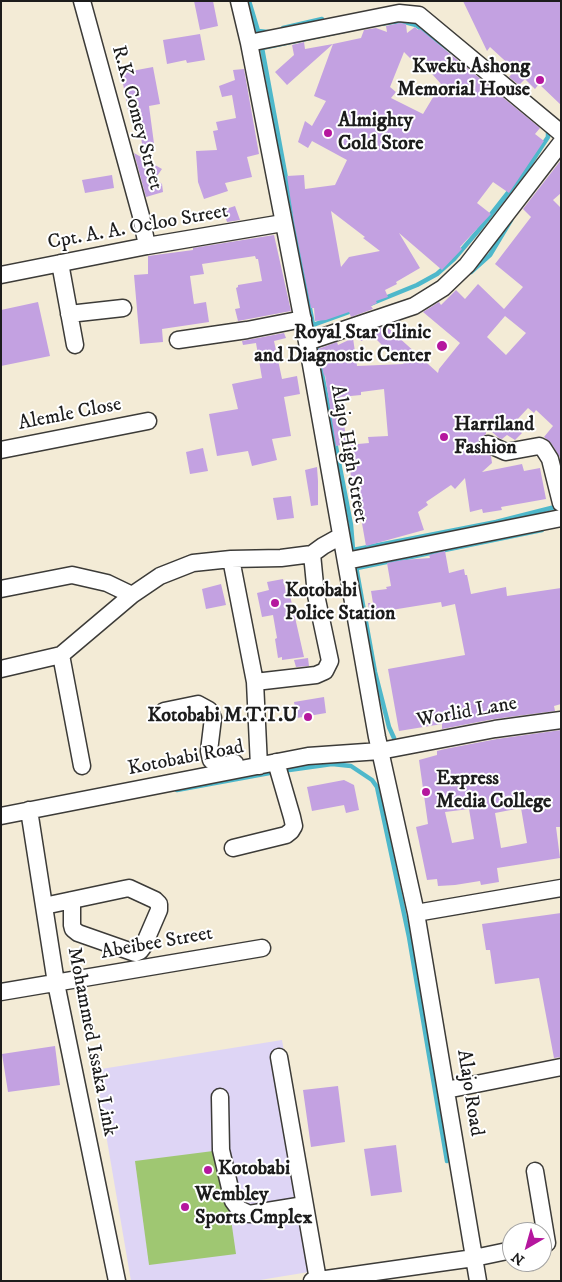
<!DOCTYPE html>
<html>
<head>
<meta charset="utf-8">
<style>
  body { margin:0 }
  #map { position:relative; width:562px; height:1282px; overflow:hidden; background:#f3ebd6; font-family:"IM FELL DW Pica",serif }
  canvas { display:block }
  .frame { position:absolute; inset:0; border:2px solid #1c1c1c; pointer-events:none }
  .north { position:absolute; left:502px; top:1222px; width:50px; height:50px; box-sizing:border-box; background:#fff; border:1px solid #a4a4a4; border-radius:50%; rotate:218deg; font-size:14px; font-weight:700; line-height:20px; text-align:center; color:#1c1c1c }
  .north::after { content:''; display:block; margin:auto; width:18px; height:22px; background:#b5179e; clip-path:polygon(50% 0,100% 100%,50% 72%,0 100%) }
</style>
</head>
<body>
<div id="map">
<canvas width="562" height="1282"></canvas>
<div class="frame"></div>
<div class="north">N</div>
</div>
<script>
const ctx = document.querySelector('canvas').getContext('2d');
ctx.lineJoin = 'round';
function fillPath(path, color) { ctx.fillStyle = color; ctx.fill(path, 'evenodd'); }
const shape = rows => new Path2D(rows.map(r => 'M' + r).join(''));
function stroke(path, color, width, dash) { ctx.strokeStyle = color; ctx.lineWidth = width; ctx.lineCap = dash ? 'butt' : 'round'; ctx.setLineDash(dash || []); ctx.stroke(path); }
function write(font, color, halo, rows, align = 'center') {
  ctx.font = font + ' "IM FELL DW Pica",serif'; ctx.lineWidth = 4; ctx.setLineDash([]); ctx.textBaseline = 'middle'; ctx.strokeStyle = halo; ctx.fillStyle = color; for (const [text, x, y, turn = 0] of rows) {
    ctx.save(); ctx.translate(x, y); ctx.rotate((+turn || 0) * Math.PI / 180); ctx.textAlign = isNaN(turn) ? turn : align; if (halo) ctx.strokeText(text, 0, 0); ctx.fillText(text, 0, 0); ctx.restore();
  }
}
const built = shape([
  [282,1040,321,1270,254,1281,131,1281,95,1070]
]);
const green = shape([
  [221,1150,236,1254,149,1265,135,1161]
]);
const stream = shape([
  [249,1,258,31,268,32],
  [401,21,416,25,467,63,528,111,548,129,548,137,529,166,478,231,454,259,437,274,417,285,363,307,313,325,262,48,372,25,401,21],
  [283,28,322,19],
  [471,272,490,255,511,220],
  [316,343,351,525,353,550,375,672,389,727,394,738],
  [353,550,496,522,559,506],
  [357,568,542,530],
  [282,771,332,764,351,766,372,780,377,787,409,937,447,1161],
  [177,790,275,772]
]);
const building = shape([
  [194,1,213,1,218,26,200,30],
  [463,1,561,1,561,105,539,84,535,89,525,79,519,85,509,77,515,70,490,47,487,51],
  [400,23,406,24,407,33,415,27,418,30,420,29,540,128,535,134,544,141,509,193,493,182,477,203,491,214,460,247,462,249,442,270,399,233,420,268,396,282,397,284,385,290,388,297,376,301,377,303,371,306,373,309,351,317,349,312,326,320,315,321,314,308,311,308,294,222,287,176,304,175,305,189,335,185,347,160,312,141,308,148,298,142,305,121,312,126,326,101,314,96,333,44,361,38,364,30,376,28,387,32,386,26],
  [404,52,414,62,418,58,441,84,423,114,391,98,396,92,390,87],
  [331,211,365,237,363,238,380,251,349,257,341,267],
  [200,34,205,60,187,63,186,60,167,64,163,40],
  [304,42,305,49,333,44,287,85,275,72,294,55,292,45],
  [153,67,160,104,149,106,155,151,144,155,136,109,128,110,121,73],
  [244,69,259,154,247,157,252,177,225,183,228,191,204,199,198,182,196,151,217,150,213,131,218,130,216,122,236,118,232,95,222,97,219,86,235,80,233,70],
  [134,153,162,169,155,179,162,184,163,192,146,197],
  [561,160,561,193,553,200,561,208,561,459,551,443,544,437,553,426,536,410,534,413,528,408,513,424,522,433,515,440,507,435,502,439,499,438,485,426,486,434,479,440,478,445,480,450,491,456,492,463,482,472,522,464,524,471,540,468,546,499,501,507,502,510,483,513,482,509,470,512,465,478,455,489,451,485,426,502,428,505,418,512,424,530,366,546,355,484,352,485,347,445,369,443,368,437,388,436,384,389,361,392,361,395,340,397,347,444,336,446,325,375,324,376,318,349,337,342,338,345,353,338,357,366,404,364,391,354,373,336,361,341,358,335,386,326,438,373,439,369,460,343,423,312,439,302,441,305,456,290,465,299,478,284,504,309,523,287,495,264,531,217,523,209],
  [505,316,526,333,506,355,487,337],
  [112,175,114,188,85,193,82,180],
  [235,206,240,220,227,222,223,210],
  [274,235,291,311,238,321,235,309,240,308,236,288,238,287,238,285,262,281,258,259,256,259,255,256,202,264,204,274,190,276,194,304,206,302,209,322,162,329,163,342,140,344,134,275,148,274,148,256,193,250,193,248],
  [38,302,50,356,1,366,1,310],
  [284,333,286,338,274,341,282,379,297,376,300,394,284,397,291,436,272,439,277,460,252,466,248,451,217,456,209,414,238,409,232,384,262,378,256,343,243,345,242,341],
  [203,448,208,471,190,474,186,452],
  [317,467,318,481,318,505,311,506,305,470],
  [291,496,294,518,277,520,273,498],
  [445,551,449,573,464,569,465,575,467,575,471,594,506,587,507,596,561,588,561,704,554,706,555,711,494,719,442,729,442,724,399,731,388,669,465,655,455,604,442,607,441,602,385,611,385,619,371,621,368,603,373,603,371,591,387,589,386,587,391,586,387,563,403,560,430,558,429,555],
  [283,579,286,592,289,591,304,657,282,660,282,657,278,658,275,639,277,638,273,615,262,617,257,593,269,590,267,582],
  [221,584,226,605,206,609,202,589],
  [308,658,309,666,296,667,294,660],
  [324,697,326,713,297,718,294,702],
  [561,730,561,827,556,827,560,858,497,868,499,882,481,885,480,881,455,885,438,886,437,879,427,880,416,827,428,824,419,760,437,755,437,751,445,749,497,739],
  [521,808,527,843,501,848,495,813],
  [469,809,474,839,452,843,445,812],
  [344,780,354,785,359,810,346,813,344,805,312,811,307,787],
  [561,913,561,1057,554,1058,539,978,495,984,490,950,486,950,482,924],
  [55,1046,60,1085,8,1092,2,1054],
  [338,1086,345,1142,311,1147,303,1090],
  [396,1145,402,1192,371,1196,364,1149]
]);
const minor = shape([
  [82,1,141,216,147,246],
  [239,1,249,43,307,342,377,737,416,913,478,1281],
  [249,43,399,13,419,15,561,133],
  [60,263,75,345],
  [1,275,147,246,283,223],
  [69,314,123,308],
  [178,340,247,330,303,319],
  [307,342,414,306,443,288,467,265,561,143],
  [488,444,506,452,539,446,543,448,550,459,561,503],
  [1,450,148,421],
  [231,559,255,682,259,766],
  [346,561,561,518],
  [1,589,72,575,107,583,132,595],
  [61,655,82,766],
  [1,669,61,655,132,595,160,576,193,563,231,559,281,558,312,554,323,546,341,536],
  [255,682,316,675,325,671,330,661,316,595,312,554],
  [164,711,198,704,209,710,213,718,209,751,211,760,219,766,235,763],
  [29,810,56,983,117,1281],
  [1,816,308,756,380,751,495,729,561,720],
  [233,848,286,835,291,831,294,826,292,817,276,762],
  [44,906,124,889,129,888,155,900,159,904,159,910,143,947,140,951,135,953,78,933,73,929,72,925,72,900],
  [416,913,561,888],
  [1,992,262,948],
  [279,1057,318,1280],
  [446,1090,561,1067],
  [220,1097,221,1150,233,1201,239,1209,249,1214,304,1205],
  [535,1171,547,1243],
  [312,1281,474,1258,512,1250]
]);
const markers = [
  [540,80,5,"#b5179e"],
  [328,133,5,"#b5179e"],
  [442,346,6,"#b5179e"],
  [444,437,5,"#b5179e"],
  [275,603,5,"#b5179e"],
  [308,717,5,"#b5179e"],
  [426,792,5,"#b5179e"],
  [208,1170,5,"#b5179e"],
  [185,1207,5,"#b5179e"]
];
const poiNames = [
  ["Kweku Ashong",530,68,"right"],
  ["Memorial House",530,91,"right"],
  ["Almighty",338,122],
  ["Cold Store",338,145],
  ["Royal Star Clinic",431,334,"right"],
  ["and Diagnostic Center",431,357,"right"],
  ["Harriland",454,426],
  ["Fashion",454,449],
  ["Kotobabi",285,592],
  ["Police Station",285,615],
  ["Kotobabi M.T.T.U",298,717,"right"],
  ["Express",436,780],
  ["Media College",436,803],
  ["Kotobabi",218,1170],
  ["Wembley",195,1196],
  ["Sports Cmplex",195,1219]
];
const streetNames = [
  ["R.K. Comey Street",136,118,75],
  ["Cpt. A. A. Ocloo Street",138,228,-10],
  ["Alemle Close",70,415,-11],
  ["Alajo High Street",348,454,80],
  ["Worlid Lane",467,713,-10],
  ["Kotobabi Road",186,759,-11],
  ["Abeibee Street",157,944,-10],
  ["Mohammed Issaka Link",91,1042,79],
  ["Alajo Road",469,1093,81]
];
fillPath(built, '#ded5f5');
fillPath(green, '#9fc772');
stroke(stream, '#4eb8cb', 4.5);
fillPath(building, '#c3a1e1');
stroke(minor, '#3c3b38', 19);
stroke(minor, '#fff', 16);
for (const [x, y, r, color] of markers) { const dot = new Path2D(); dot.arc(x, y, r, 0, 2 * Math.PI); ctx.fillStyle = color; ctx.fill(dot); stroke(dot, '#fff', 2); }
write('bold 20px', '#1c1c1c', '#fff', poiNames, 'left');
write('20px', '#1c1c1c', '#fff', streetNames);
</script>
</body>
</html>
